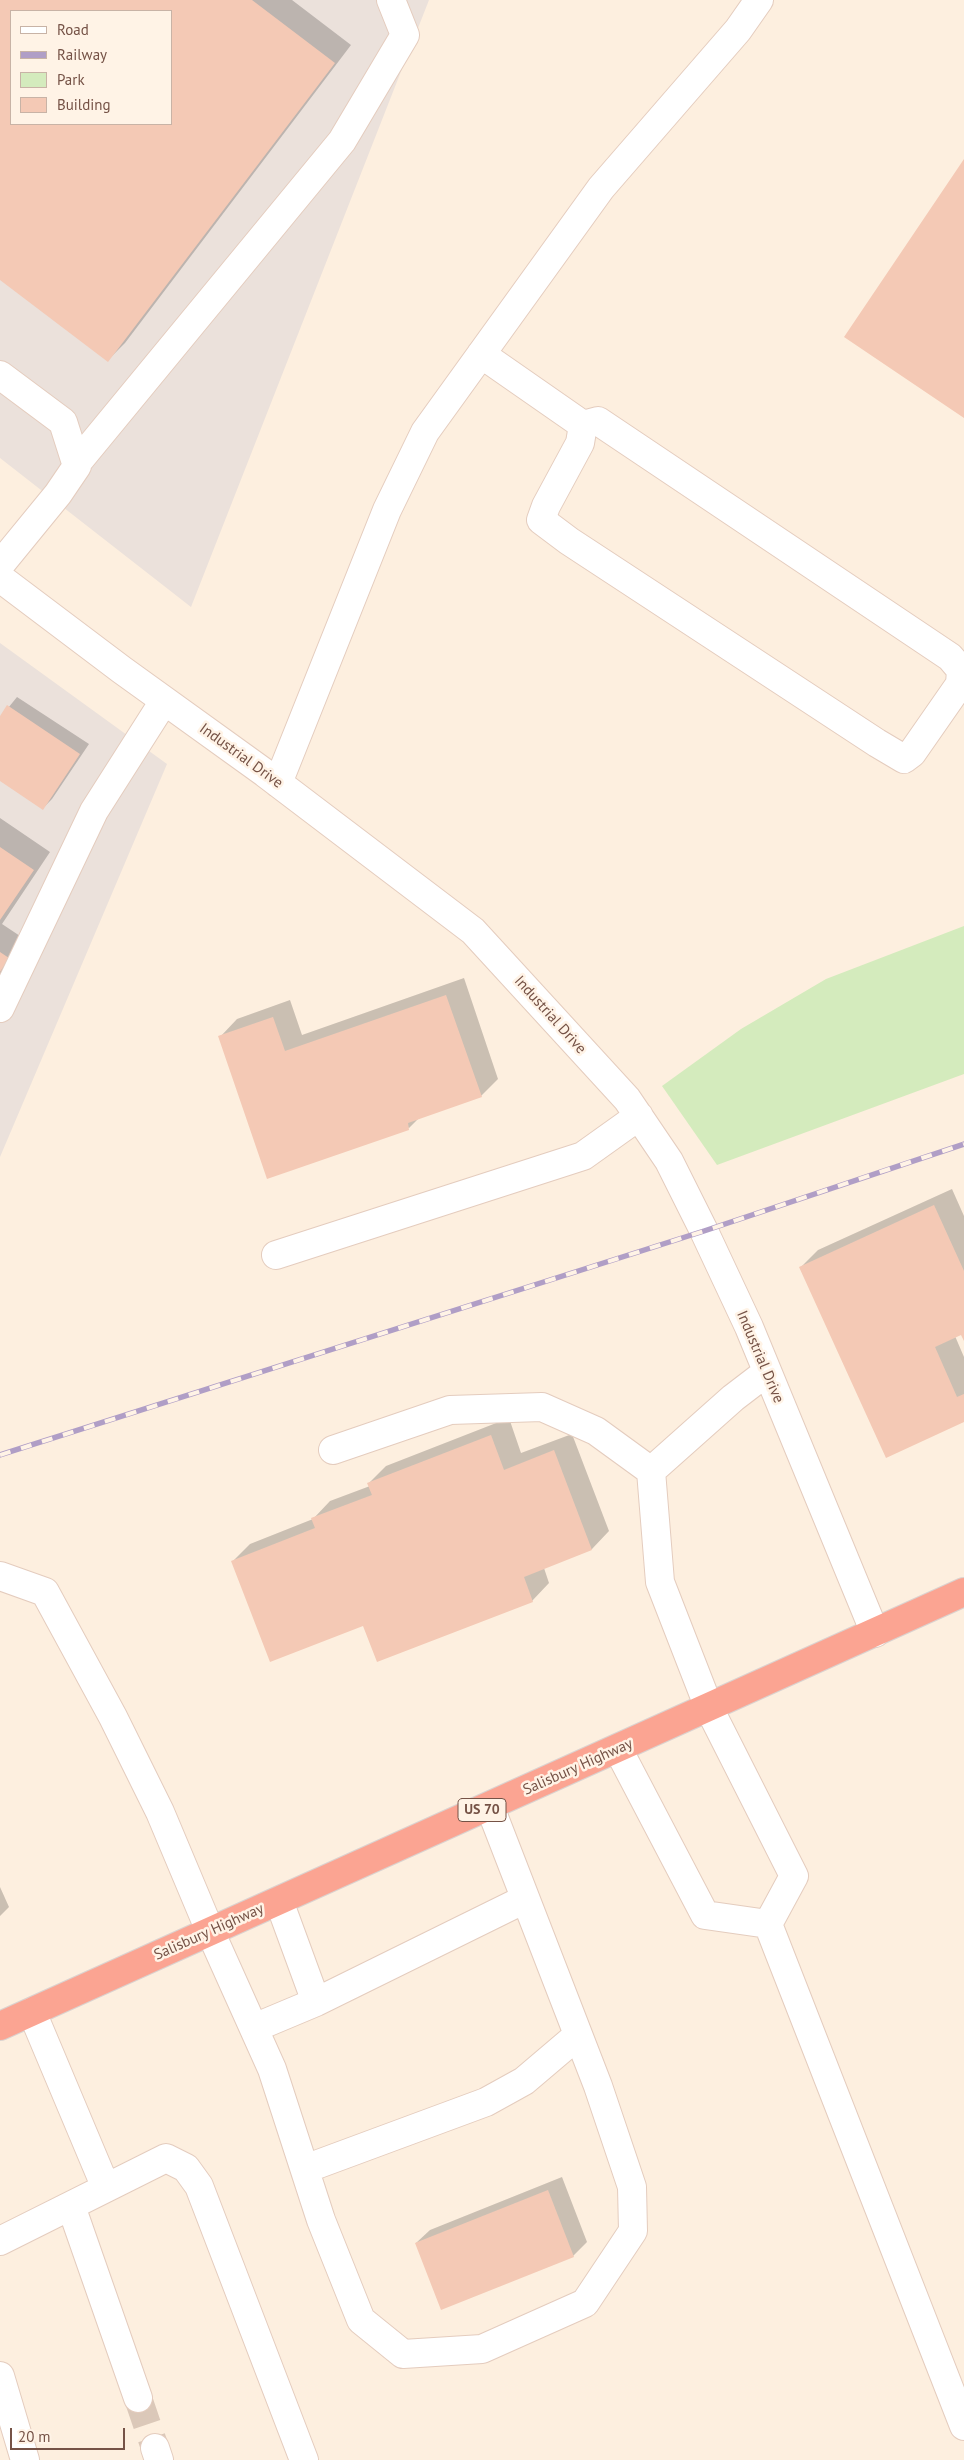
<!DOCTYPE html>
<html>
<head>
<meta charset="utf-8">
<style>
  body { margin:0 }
  #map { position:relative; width:964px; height:2460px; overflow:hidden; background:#fdefdf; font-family:"PT Sans",sans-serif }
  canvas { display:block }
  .legend { position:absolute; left:10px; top:10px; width:162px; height:115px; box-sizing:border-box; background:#fff3e6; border:1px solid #c8b3a6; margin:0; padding:6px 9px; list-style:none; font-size:15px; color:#755246 }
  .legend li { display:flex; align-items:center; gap:10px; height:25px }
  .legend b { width:25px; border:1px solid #c8b3a6 }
  .scale { position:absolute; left:10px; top:2428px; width:115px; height:22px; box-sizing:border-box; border:2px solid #755246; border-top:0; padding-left:6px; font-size:15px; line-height:18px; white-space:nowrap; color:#755246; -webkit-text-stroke:4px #fff3e6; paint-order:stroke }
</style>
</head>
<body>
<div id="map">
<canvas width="964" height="2460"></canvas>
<ul class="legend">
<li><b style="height:6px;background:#fff"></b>Road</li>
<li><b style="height:6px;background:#b09ec6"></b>Railway</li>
<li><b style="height:14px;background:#d4ebbd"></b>Park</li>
<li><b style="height:14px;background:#f4c9b5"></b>Building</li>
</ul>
<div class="scale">20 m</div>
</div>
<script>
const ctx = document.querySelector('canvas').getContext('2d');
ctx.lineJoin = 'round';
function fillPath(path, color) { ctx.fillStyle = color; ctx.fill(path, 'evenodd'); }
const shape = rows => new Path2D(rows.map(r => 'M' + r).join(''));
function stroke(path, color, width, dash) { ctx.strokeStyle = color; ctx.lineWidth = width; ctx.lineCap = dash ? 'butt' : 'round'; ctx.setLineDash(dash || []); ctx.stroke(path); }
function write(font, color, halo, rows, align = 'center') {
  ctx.font = font + ' "PT Sans",sans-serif'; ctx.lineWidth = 5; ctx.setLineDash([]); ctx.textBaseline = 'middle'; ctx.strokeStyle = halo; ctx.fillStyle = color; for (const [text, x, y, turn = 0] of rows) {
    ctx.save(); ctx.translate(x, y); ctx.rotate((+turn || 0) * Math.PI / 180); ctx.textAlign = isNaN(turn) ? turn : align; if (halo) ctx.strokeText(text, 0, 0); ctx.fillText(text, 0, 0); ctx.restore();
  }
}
const industrial = shape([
  [0,0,429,0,191,607,0,458],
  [11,11,171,11,171,124,11,124],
  [0,643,167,764,0,1157]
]);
const green = shape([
  [964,926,964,1074,717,1165,662,1086,741,1029,826,979]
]);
const shadow = shape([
  [0,0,292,0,351,45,125,343,108,360,0,278],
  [11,11,171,11,171,124,11,124],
  [17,697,89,744,52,799,43,808,0,780,0,718],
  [0,818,50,852,2,924,26,940,0,978],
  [464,978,498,1079,481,1096,419,1118,409,1128,220,1037,237,1019,290,1000,302,1035],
  [952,1189,964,1216,964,1338,962,1333,955,1336,964,1357,964,1420,801,1267,818,1250],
  [509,1418,521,1453,572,1434,609,1531,592,1549,544,1568,549,1583,532,1601,363,1624,233,1561,250,1544,313,1519,330,1501,370,1486,369,1483,386,1466],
  [0,1887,9,1907,0,1916],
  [562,2177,587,2242,573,2256,416,2243,430,2230]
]);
const building = shape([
  [0,0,252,0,335,63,108,362,0,280],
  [11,11,171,11,171,124,11,124],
  [964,159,964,418,844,337],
  [7,705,80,754,43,810,0,781,0,716],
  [0,847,34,870,0,920],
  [0,952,9,958,0,972],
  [446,995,482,1097,408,1123,409,1130,267,1179,218,1036,273,1017,285,1051],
  [934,1205,964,1271,964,1341,961,1335,935,1347,957,1397,964,1394,964,1422,886,1458,799,1267],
  [491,1435,504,1470,554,1450,592,1550,524,1577,533,1602,377,1662,363,1626,270,1662,231,1561,315,1528,311,1518,372,1495,367,1483],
  [548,2190,574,2257,441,2310,415,2243]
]);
const minorTunnel = shape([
  [138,2398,155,2448]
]);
const minor = shape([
  [481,354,583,425,598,421,950,657,961,670,960,684,912,753,904,759,877,743,569,541,541,520,546,506,580,443,583,425],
  [0,375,63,422,77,466,58,494,0,565],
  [76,464,342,141,405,35,391,0],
  [0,578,122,670,265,773,473,931,627,1099,669,1161,704,1231,749,1327,875,1633],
  [278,783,387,510,425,432,601,188,738,30,759,0],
  [0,1008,94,811,164,701],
  [276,1255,583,1156,639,1116],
  [333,1450,450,1410,542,1407,596,1431,651,1471],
  [0,1576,45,1592,113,1717,160,1812,210,1931,272,2069,321,2220,361,2320,403,2354,482,2349,585,2303,633,2231,632,2187,598,2086,490,1807],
  [618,1749,705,1915,768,1924,794,1876,709,1708,660,1582,651,1471,733,1398,767,1372],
  [279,1901,316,2002,525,1899],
  [768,1924,964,2426],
  [32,2012,106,2188],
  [254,2028,316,2002],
  [305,2169,486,2102,524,2081,577,2036],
  [71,2206,138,2398],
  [0,2241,166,2158,186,2168,199,2186,304,2460],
  [0,2376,25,2460],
  [155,2448,159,2460]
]);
const highway = shape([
  [0,2026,964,1592]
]);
const rail = shape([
  [0,1455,704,1231,964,1144]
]);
const shields = [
  [482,1810,48]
];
const shieldNames = [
  ["US 70",482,1810]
];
const streetNames = [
  ["Industrial Drive",241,756,36],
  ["Industrial Drive",550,1015,48],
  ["Industrial Drive",760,1357,67],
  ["Salisbury Highway",578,1767,-24],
  ["Salisbury Highway",209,1932,-24]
];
fillPath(industrial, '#ebe1db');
fillPath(green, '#d4ebbd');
fillPath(shadow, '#0003');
fillPath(building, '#f4c9b5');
stroke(minorTunnel, '#dbc8b9', 28, [28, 14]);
stroke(minor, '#e4ccbe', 30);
stroke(highway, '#dbd2cf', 30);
stroke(minor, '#fff', 28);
stroke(highway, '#fba492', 28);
stroke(rail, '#b09ec6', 5.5);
stroke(rail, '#fff3e6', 4, [11]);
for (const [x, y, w] of shields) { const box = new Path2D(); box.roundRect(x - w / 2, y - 11.5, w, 23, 4); ctx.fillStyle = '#fff3e6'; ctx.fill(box); stroke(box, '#755246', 1); }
write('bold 14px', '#755246', null, shieldNames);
write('15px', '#755246', '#fff3e6', streetNames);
</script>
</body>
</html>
